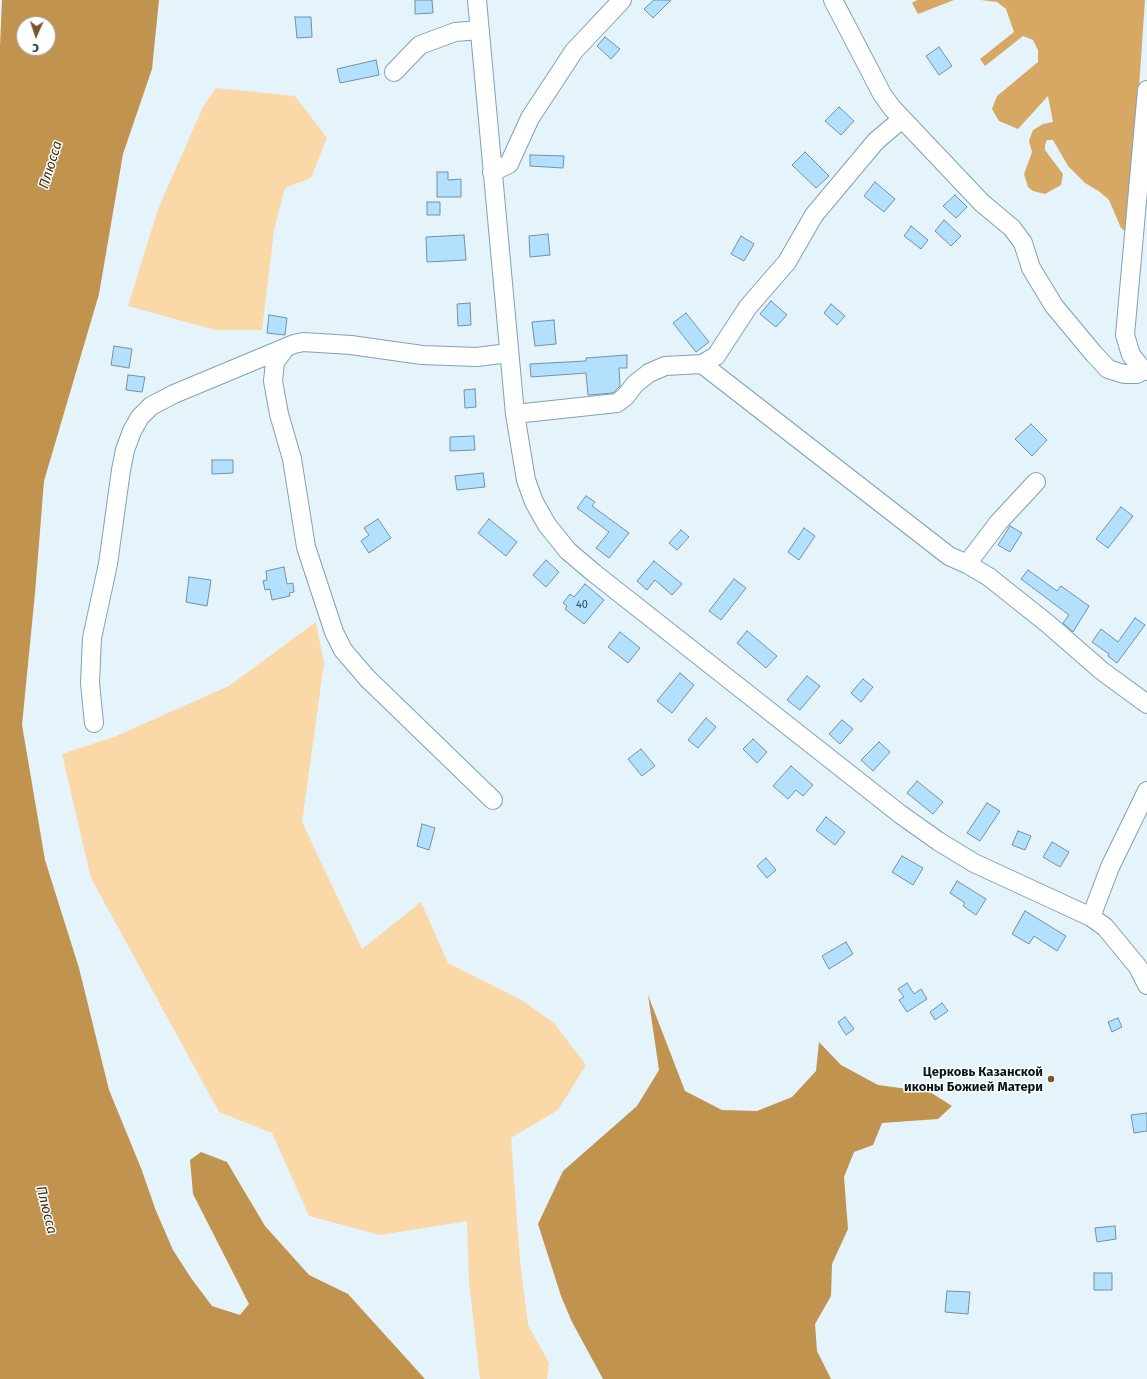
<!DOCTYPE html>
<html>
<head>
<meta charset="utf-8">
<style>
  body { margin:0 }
  #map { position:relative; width:1147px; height:1379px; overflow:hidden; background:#e5f3fb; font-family:"Fira Sans",sans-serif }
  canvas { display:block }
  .north { position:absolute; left:16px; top:16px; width:40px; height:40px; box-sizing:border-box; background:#fff; border:1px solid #9ca1a4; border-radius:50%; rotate:183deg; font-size:11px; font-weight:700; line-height:16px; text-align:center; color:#08141b }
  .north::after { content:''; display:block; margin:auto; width:14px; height:18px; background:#74572b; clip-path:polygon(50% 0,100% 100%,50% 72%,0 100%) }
</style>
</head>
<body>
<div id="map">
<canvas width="1147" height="1379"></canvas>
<div class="north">С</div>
</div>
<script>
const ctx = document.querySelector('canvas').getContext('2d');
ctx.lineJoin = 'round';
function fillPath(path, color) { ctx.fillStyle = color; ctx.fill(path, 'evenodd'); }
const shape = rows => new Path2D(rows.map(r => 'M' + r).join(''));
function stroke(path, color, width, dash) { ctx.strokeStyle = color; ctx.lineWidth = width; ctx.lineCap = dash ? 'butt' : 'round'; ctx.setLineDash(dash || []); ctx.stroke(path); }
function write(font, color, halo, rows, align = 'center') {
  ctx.font = font + ' "Fira Sans",sans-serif'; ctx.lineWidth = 3; ctx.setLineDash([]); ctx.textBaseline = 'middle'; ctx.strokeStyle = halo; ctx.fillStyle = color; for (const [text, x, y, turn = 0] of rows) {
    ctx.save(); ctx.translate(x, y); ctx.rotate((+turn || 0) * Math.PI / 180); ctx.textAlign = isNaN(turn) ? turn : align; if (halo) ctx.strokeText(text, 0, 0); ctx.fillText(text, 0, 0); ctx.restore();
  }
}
const green = shape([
  [216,88,295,96,327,138,311,178,285,188,274,230,262,330,215,330,128,306,158,209,203,107],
  [316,622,324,663,302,822,362,949,421,902,448,963,520,999,554,1023,586,1065,558,1110,511,1138,520,1261,528,1325,549,1363,547,1379,480,1379,469,1281,467,1221,380,1235,309,1216,272,1133,219,1112,91,878,62,754,114,737,229,686]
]);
const forest = shape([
  [917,0,954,0,918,14,912,3],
  [981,0,1145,0,1129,234,1121,228,1109,200,1100,192,1085,183,1068,166,1053,140,1047,140,1045,145,1045,150,1063,174,1061,185,1045,194,1033,191,1028,187,1024,174,1032,152,1029,141,1033,130,1043,124,1053,122,1048,96,1018,129,999,121,992,109,997,96,1038,62,1038,50,1033,40,1023,36,985,66,980,59,1014,32,1006,9,997,2]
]);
const water = shape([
  [2,0,159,0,152,69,123,154,99,294,44,481,35,593,22,725,45,860,79,968,109,1090,141,1168,156,1211,173,1250,191,1278,212,1306,240,1315,249,1304,193,1194,190,1160,201,1152,227,1162,265,1226,309,1275,348,1294,425,1379,0,1379,0,47],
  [24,24,48,24,48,48,24,48],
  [648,995,685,1091,722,1110,757,1111,792,1097,816,1071,819,1042,841,1065,878,1085,930,1092,952,1106,938,1119,882,1123,873,1145,854,1152,844,1177,848,1229,832,1264,831,1296,815,1324,817,1351,831,1379,603,1379,572,1322,561,1296,538,1224,563,1171,637,1106,659,1070]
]);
const building = shape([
  [415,0,432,0,433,13,415,14,415,0],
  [654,0,671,0,653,18,644,9,654,0],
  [295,17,311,17,312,37,297,38,295,17],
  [605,37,620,49,611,59,597,46,605,37],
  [939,47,952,66,939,75,926,56,939,47],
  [376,60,379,75,340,83,337,69,376,60],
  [839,107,854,121,841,135,825,121,839,107],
  [805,152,829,176,816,188,792,165,805,152],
  [530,155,564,156,563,168,530,166,530,155],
  [437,172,448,172,448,180,461,179,461,197,437,197,437,172],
  [875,182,895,199,884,212,864,196,875,182],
  [955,195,967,207,956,218,943,206,955,195],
  [427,202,440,202,440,215,427,215,427,202],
  [944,220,961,236,951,246,935,231,944,220],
  [911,226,928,240,921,249,904,236,911,226],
  [548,234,550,255,530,257,529,236,548,234],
  [464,235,466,260,427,262,426,237,464,235],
  [741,236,754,244,744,261,731,254,741,236],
  [771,301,787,315,776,327,760,314,771,301],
  [470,303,471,325,458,326,457,304,470,303],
  [831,304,845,316,837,325,824,313,831,304],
  [686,313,709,342,696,352,673,323,686,313],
  [269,315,287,318,285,335,267,333,269,315],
  [554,320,556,344,535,346,532,322,554,320],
  [114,346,132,349,129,368,111,365,114,346],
  [627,355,627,368,619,368,620,386,613,393,588,395,586,373,531,377,530,364,586,361,586,358,627,355],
  [128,375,145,377,142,392,126,390,128,375],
  [475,389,476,407,465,408,464,390,475,389],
  [1031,424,1047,440,1032,456,1015,439,1031,424],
  [474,436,475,450,450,451,450,437,474,436],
  [212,460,233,460,233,473,212,474,212,460],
  [483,473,485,487,457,490,455,476,483,473],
  [586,496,595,502,592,506,629,533,609,558,596,548,609,532,577,508,586,496],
  [1121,507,1133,516,1108,548,1096,539,1121,507],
  [378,519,391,538,369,553,361,541,369,535,364,528,378,519],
  [489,519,517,542,506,556,478,533,489,519],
  [1010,526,1022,533,1010,552,998,545,1010,526],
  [804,528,815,536,799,560,788,552,804,528],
  [681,530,689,537,677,550,669,543,681,530],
  [546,560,559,572,546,587,533,575,546,560],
  [654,561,682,584,672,595,655,580,647,590,637,581,654,561],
  [284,567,287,584,293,583,294,592,289,593,290,596,272,600,270,589,265,590,263,581,267,580,266,571,284,567],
  [1028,570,1057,591,1061,586,1089,606,1073,632,1063,623,1069,615,1021,579,1028,570],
  [189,577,211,580,207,606,186,602,189,577],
  [734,579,746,588,721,620,709,611,734,579],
  [585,584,604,600,584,624,565,609,567,606,563,603,570,594,574,597,585,584],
  [1135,618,1145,625,1117,663,1108,656,1109,654,1092,642,1101,629,1118,642,1135,618],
  [747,631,777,656,766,668,737,643,747,631],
  [620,632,640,648,628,663,608,647,620,632],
  [680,673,694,685,672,713,657,701,680,673],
  [807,676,820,686,800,710,787,700,807,676],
  [863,679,873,687,861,702,851,693,863,679],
  [706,718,716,727,698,748,688,740,706,718],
  [842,720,853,729,840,744,829,734,842,720],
  [753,739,767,752,757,763,743,749,753,739],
  [879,742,890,752,873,771,861,760,879,742],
  [641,749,655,766,642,776,628,759,641,749],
  [791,766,813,785,803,796,796,790,788,799,773,786,791,766],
  [917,781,943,802,933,814,907,793,917,781],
  [987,803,1000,811,980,841,967,833,987,803],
  [826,817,845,832,835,845,816,830,826,817],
  [422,824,435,828,429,850,417,846,422,824],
  [1018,831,1031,836,1025,850,1012,845,1018,831],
  [1052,842,1069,852,1060,867,1043,857,1052,842],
  [902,856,923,868,913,885,892,872,902,856],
  [766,858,776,870,767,878,757,866,766,858],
  [957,881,986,899,976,915,963,906,965,903,950,893,957,881],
  [1025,911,1066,936,1057,951,1034,936,1029,944,1012,934,1025,911],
  [846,942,853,954,829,969,822,956,846,942],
  [907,983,914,994,921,989,927,999,907,1012,899,1000,904,997,898,989,907,983],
  [942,1003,948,1011,935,1020,930,1012,942,1003],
  [845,1017,854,1029,846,1035,838,1022,845,1017],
  [1118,1018,1122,1027,1112,1032,1108,1022,1118,1018],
  [1147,1113,1147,1131,1134,1133,1131,1115,1147,1113],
  [1115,1226,1116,1239,1097,1242,1095,1228,1115,1226],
  [1094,1273,1112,1273,1112,1290,1094,1290,1094,1273],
  [947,1291,970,1292,968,1314,945,1312,947,1291]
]);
const minor = shape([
  [477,0,515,414,526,480,534,502,547,525,568,551,594,573,900,814,938,841,974,863,1091,917,1105,927,1138,967,1147,985],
  [833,0,882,94,892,108,982,203,1012,228,1023,243,1031,268,1054,306,1094,354,1108,369,1124,374,1137,374,1143,370],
  [394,72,420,45,455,32,480,30],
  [1147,90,1125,335,1131,355,1143,370,1147,371],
  [492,172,509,164,530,118,574,51,622,0],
  [284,350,275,362,273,381,279,414,292,459,306,547,334,632,343,650,367,678,493,800],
  [702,364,716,356,748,307,787,262,814,215,876,141,902,119],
  [515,414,617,403,625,397,635,384,649,373,665,366,702,364,949,556,967,564,989,577,1048,624,1102,671,1147,704],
  [967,564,998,523,1036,482],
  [94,723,90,683,92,638,108,564,121,470,125,450,132,431,140,417,151,406,174,394,294,344,303,342,351,345,422,355,477,357,508,353],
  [1091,917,1110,867,1147,791]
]);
const markers = [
  [1051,1079,4,"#74572b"]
];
const numberNames = [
  ["40",582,605]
];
const poiNames = [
  ["Церковь Казанской",1043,1072],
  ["иконы Божией Матери",1043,1087]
];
const waterNames = [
  ["Плюсса",51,165,-73],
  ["Плюсса",46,1210,76]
];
fillPath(green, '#fbd8a7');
fillPath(forest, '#d6a864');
fillPath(water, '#c0934f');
fillPath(building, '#b3e1fd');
stroke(building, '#7291a4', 1);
stroke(minor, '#81a1b4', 20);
stroke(minor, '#fff', 18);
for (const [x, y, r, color] of markers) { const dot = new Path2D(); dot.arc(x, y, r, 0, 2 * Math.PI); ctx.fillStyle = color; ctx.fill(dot); stroke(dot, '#fff', 1.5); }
write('11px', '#334754', null, numberNames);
write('bold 13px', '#08141b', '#fff', poiNames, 'right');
write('italic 14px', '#453113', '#fff', waterNames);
</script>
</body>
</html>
